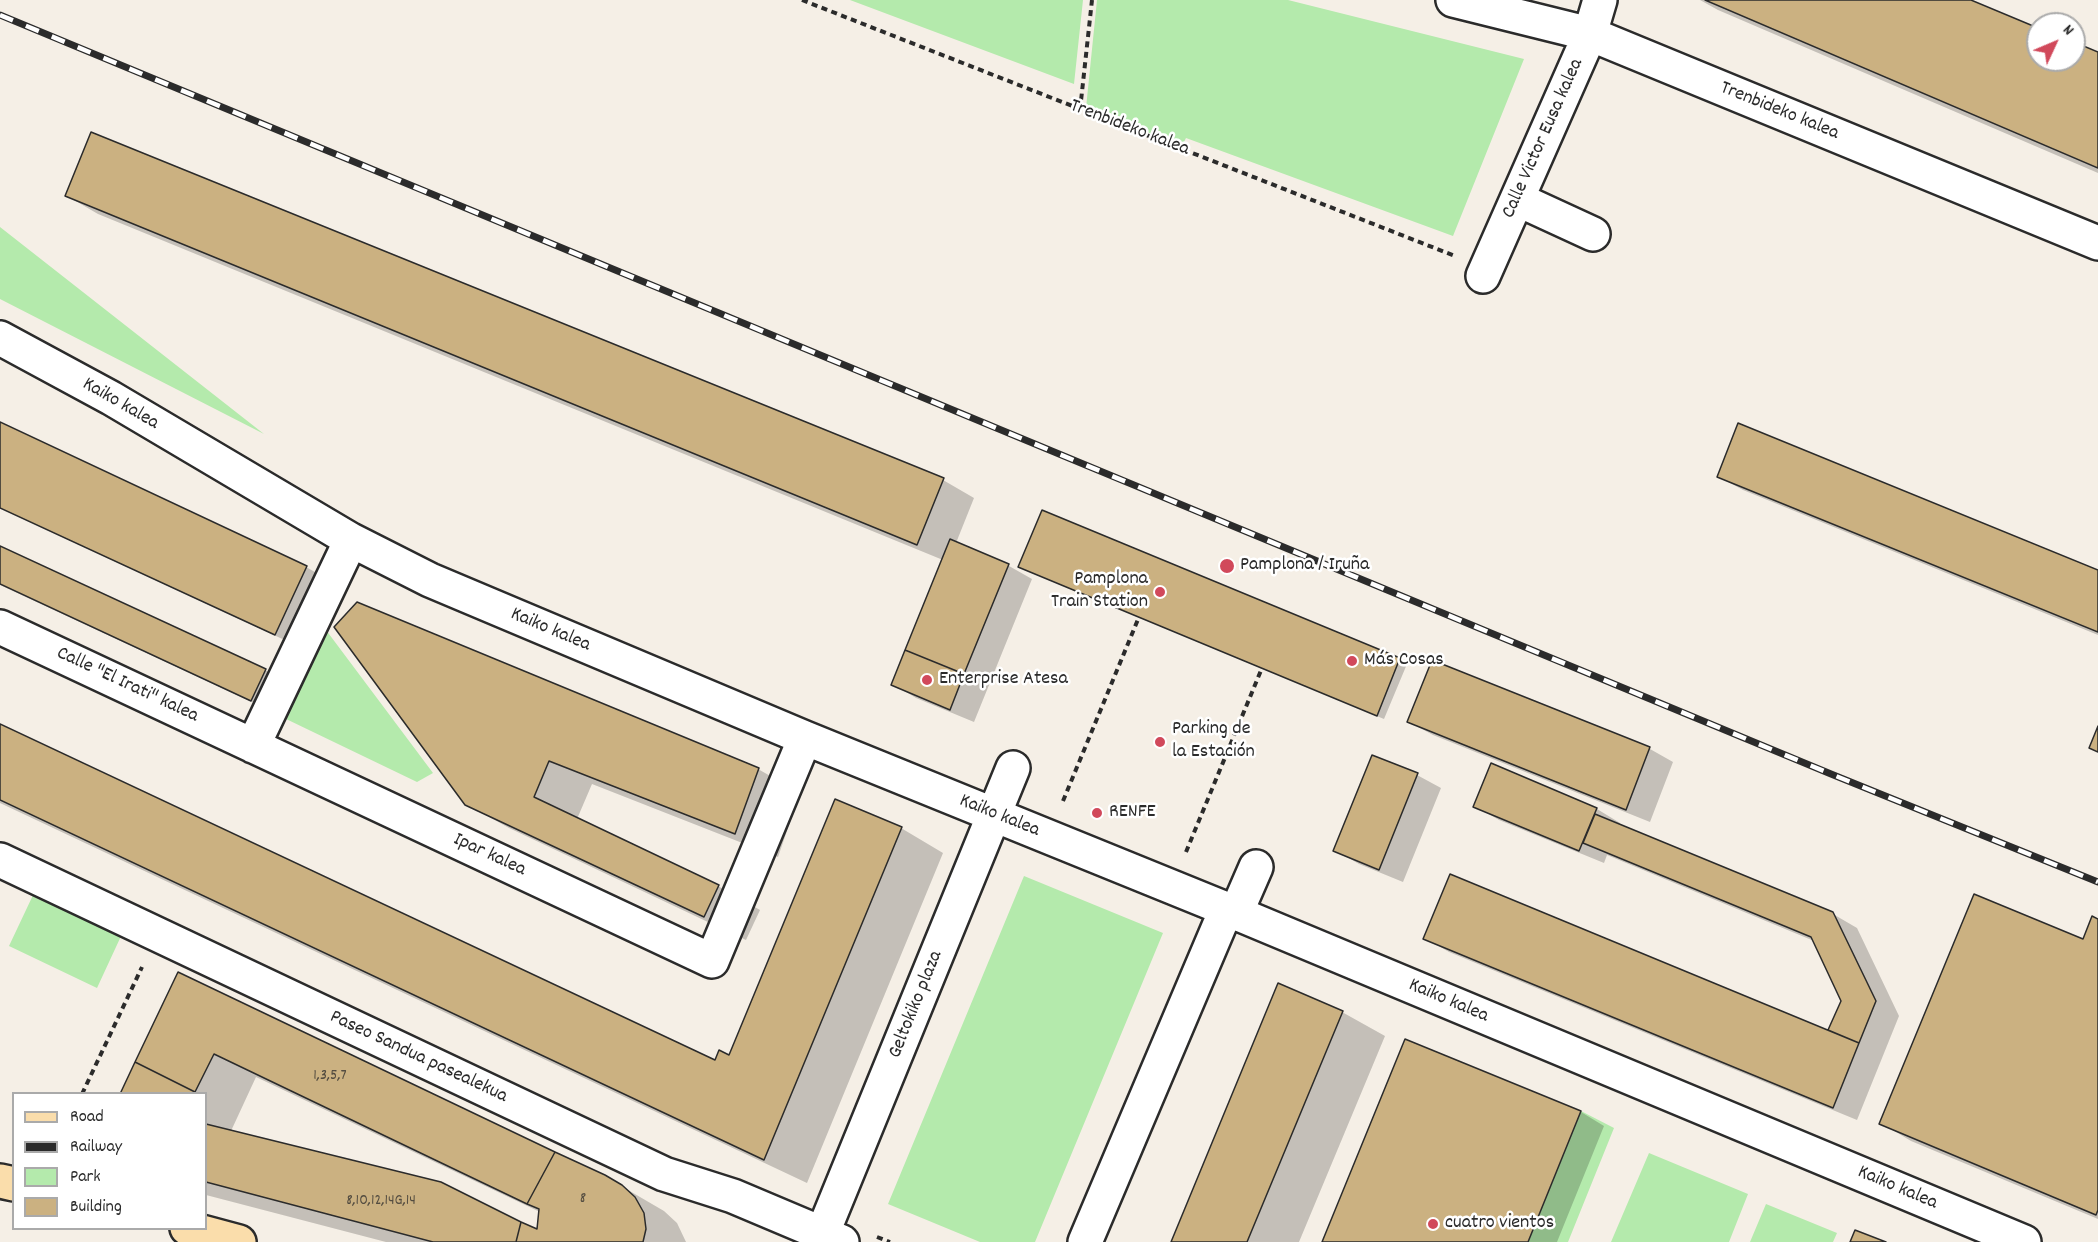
<!DOCTYPE html>
<html>
<head>
<meta charset="utf-8">
<style>
  body { margin:0 }
  #map { position:relative; width:2098px; height:1242px; overflow:hidden; background:#f5efe6; font-family:Dekko,sans-serif }
  canvas { display:block }
  .legend { position:absolute; left:12px; top:1092px; width:195px; height:138px; box-sizing:border-box; background:#fff; border:2px solid #aaa; margin:0; padding:8px 10px; list-style:none; font-size:18px; color:#2b2b2b }
  .legend li { display:flex; align-items:center; gap:12px; height:30px }
  .legend b { width:30px; border:2px solid #aaa }
  .north { position:absolute; left:2026px; top:12px; width:60px; height:60px; box-sizing:border-box; background:#fff; border:2px solid #aaa; border-radius:50%; rotate:46deg; font-size:16px; font-weight:700; line-height:24px; text-align:center; color:#2b2b2b }
  .north::after { content:''; display:block; margin:auto; width:21px; height:27px; background:#d1495b; clip-path:polygon(50% 0,100% 100%,50% 72%,0 100%) }
</style>
</head>
<body>
<div id="map">
<canvas width="2098" height="1242"></canvas>
<ul class="legend">
<li><b style="height:8px;background:#faddab"></b>Road</li>
<li><b style="height:8px;background:#2b2b2b"></b>Railway</li>
<li><b style="height:16px;background:#b4eaac"></b>Park</li>
<li><b style="height:16px;background:#cbb181"></b>Building</li>
</ul>
<div class="north">N</div>
</div>
<script>
const ctx = document.querySelector('canvas').getContext('2d');
ctx.lineJoin = 'round';
function fillPath(path, color) { ctx.fillStyle = color; ctx.fill(path, 'evenodd'); }
const shape = rows => new Path2D(rows.map(r => 'M' + r).join(''));
function stroke(path, color, width, dash) { ctx.strokeStyle = color; ctx.lineWidth = width; ctx.lineCap = dash ? 'butt' : 'round'; ctx.setLineDash(dash || []); ctx.stroke(path); }
function write(font, color, halo, rows, align = 'center') {
  ctx.font = font + ' Dekko,sans-serif'; ctx.lineWidth = 5; ctx.setLineDash([]); ctx.textBaseline = 'middle'; ctx.strokeStyle = halo; ctx.fillStyle = color; for (const [text, x, y, turn = 0] of rows) {
    ctx.save(); ctx.translate(x, y); ctx.rotate((+turn || 0) * Math.PI / 180); ctx.textAlign = isNaN(turn) ? turn : align; if (halo) ctx.strokeText(text, 0, 0); ctx.fillText(text, 0, 0); ctx.restore();
  }
}
const green = shape([
  [850,0,1083,0,1074,84],
  [1097,0,1288,0,1524,59,1453,236,1186,138,1182,146,1086,108],
  [0,227,264,434,0,299],
  [326,630,433,773,417,782,284,718],
  [1024,876,1163,933,1035,1242,980,1242,888,1204],
  [34,893,122,934,97,988,9,946],
  [1581,1111,1614,1128,1568,1242,1528,1242],
  [1649,1153,1748,1194,1729,1242,1611,1242],
  [1766,1204,1837,1233,1833,1242,1750,1242]
]);
const shadow = shape([
  [1700,0,1967,0,2038,29,2038,60,2074,60,2074,44,2098,54,2098,173,1718,10],
  [67,196,943,480,974,498,956,543,1009,566,1032,579,974,722,916,698,893,684,943,560,98,214],
  [0,424,306,567,322,576,291,643,0,508],
  [1719,477,2098,571,2098,635,1743,490],
  [1043,511,1407,664,1384,719,1027,571],
  [0,547,265,670,281,680,267,709,0,585],
  [336,627,758,769,800,793,778,857,592,784,577,819,718,886,760,910,746,940,509,828,466,804],
  [1432,662,1650,749,1673,762,1650,822,1433,735,1409,722],
  [0,725,716,1062,730,1057,901,828,943,853,807,1183,0,803],
  [1492,765,1597,809,1620,823,1619,825,1833,914,1857,928,1899,1016,1857,1120,1449,952,1425,938,1829,1032,1842,1001,1814,941,1607,855,1604,863,1499,820,1475,806],
  [1417,775,1441,788,1403,882,1359,864,1335,850],
  [2098,920,2098,1219,1911,1141,1881,1123,2084,941],
  [179,974,604,1176,664,1211,677,1223,686,1242,386,1242,206,1195,206,1094,123,1094],
  [256,1077,540,1212,538,1231,231,1131],
  [1342,1012,1385,1036,1299,1242,1172,1242],
  [1405,1041,1581,1112,1604,1126,1557,1242,1324,1242]
]);
const building = shape([
  [1705,0,1971,0,2038,28,2038,60,2074,60,2074,42,2098,52,2098,168,1705,0],
  [91,132,944,478,917,545,65,196,91,132],
  [0,422,307,566,275,635,0,508,0,422],
  [1738,423,2098,570,2098,632,1717,477,1738,423],
  [1042,510,1400,658,1377,716,1018,567,1042,510],
  [950,539,1009,564,964,674,905,650,950,539],
  [0,546,266,669,251,701,0,584,0,546],
  [357,602,759,768,735,834,549,761,534,797,719,885,704,917,465,805,334,627,357,602],
  [905,650,964,674,950,710,891,685,905,650],
  [1432,660,1650,747,1626,810,1407,722,1432,660],
  [0,724,715,1060,719,1050,729,1055,835,799,902,827,764,1160,0,800,0,724],
  [2098,726,2098,752,2089,748,2098,726],
  [1372,755,1418,773,1379,870,1333,851,1372,755],
  [1491,763,1597,808,1579,851,1473,807,1491,763],
  [1595,814,1833,912,1876,1001,1859,1043,1828,1030,1841,1001,1811,937,1583,843,1595,814],
  [1450,874,1859,1043,1833,1108,1423,939,1450,874],
  [1974,894,2083,939,2092,916,2098,919,2098,1210,2096,1215,1879,1124,1974,894],
  [178,972,555,1152,527,1204,214,1054,195,1092,135,1062,178,972],
  [1278,983,1343,1011,1247,1242,1171,1242,1278,983],
  [1405,1039,1581,1111,1528,1242,1322,1242,1405,1039],
  [135,1062,195,1092,194,1094,120,1094,135,1062],
  [206,1124,441,1182,521,1222,516,1242,433,1242,206,1182,206,1124],
  [555,1152,605,1175,622,1185,635,1197,644,1213,646,1229,643,1242,516,1242,521,1222,537,1229,539,1209,527,1204,555,1152],
  [1855,1230,1886,1242,1850,1242,1855,1230]
]);
const path = shape([
  [802,0,1455,256],
  [1080,110,1092,0],
  [1063,801,1139,617],
  [1186,852,1262,668],
  [82,1094,142,967],
  [877,1237,890,1242]
]);
const minor = shape([
  [1453,0,1590,34,2098,243],
  [1517,199,1593,234],
  [1483,276,1590,34,1600,0],
  [0,338,111,398,351,540,430,580,805,738,1236,913,2024,1242],
  [0,627,712,961,805,738],
  [253,746,351,540],
  [0,860,664,1174,733,1196,842,1242],
  [1236,913,1256,867],
  [819,1242,1013,768],
  [1085,1242,1226,910]
]);
const major = shape([
  [0,1181,14,1184],
  [187,1228,239,1242]
]);
const rail = shape([
  [0,15,1831,774,2098,882]
]);
const markers = [
  [1227,566,8,"#d1495b"],
  [1160,592,6,"#d1495b"],
  [1352,661,6,"#d1495b"],
  [927,680,6,"#d1495b"],
  [1160,742,6,"#d1495b"],
  [1097,813,6,"#d1495b"],
  [1433,1224,6,"#d1495b"]
];
const numberNames = [
  ["1,3,5,7",330,1077],
  ["8",583,1200],
  ["8,10,12,14G,14",381,1202]
];
const streetNames = [
  ["Trenbideko kalea",1779,112,22],
  ["Trenbideko kalea",1129,129,21],
  ["Calle Victor Eusa kalea",1544,139,-66],
  ["Kaiko kalea",120,405,30],
  ["Kaiko kalea",550,631,23],
  ["Calle \"El Irati\" kalea",127,686,25],
  ["Kaiko kalea",999,817,22],
  ["Ipar kalea",489,856,25],
  ["Kaiko kalea",1448,1002,23],
  ["Geltokiko plaza",917,1005,-68],
  ["Paseo Sandua pasealekua",418,1058,25],
  ["Kaiko kalea",1897,1189,23]
];
const poiNames = [
  ["Pamplona / Iruña",1240,566],
  ["Pamplona",1148,580,"right"],
  ["Train Station",1148,603,"right"],
  ["Más Cosas",1364,661],
  ["Enterprise Atesa",939,680],
  ["Parking de",1172,730],
  ["la Estación",1172,753],
  ["RENFE",1109,813],
  ["cuatro vientos",1445,1224]
];
fillPath(green, '#b4eaac');
fillPath(shadow, '#0003');
fillPath(building, '#cbb181');
stroke(building, '#2b2b2b', 1.5);
stroke(minor, '#2b2b2b', 38);
stroke(major, '#2b2b2b', 38);
stroke(path, '#2b2b2b', 4, [6, 4.5]);
stroke(minor, '#fff', 33);
stroke(major, '#faddab', 33);
stroke(rail, '#2b2b2b', 7);
stroke(rail, '#fff', 4.5, [14]);
for (const [x, y, r, color] of markers) { const dot = new Path2D(); dot.arc(x, y, r, 0, 2 * Math.PI); ctx.fillStyle = color; ctx.fill(dot); stroke(dot, '#fff', 2); }
write('16px', '#534c40', null, numberNames);
write('20px', '#2b2b2b', '#fff', streetNames);
write('20px', '#2b2b2b', '#fff', poiNames, 'left');
</script>
</body>
</html>
